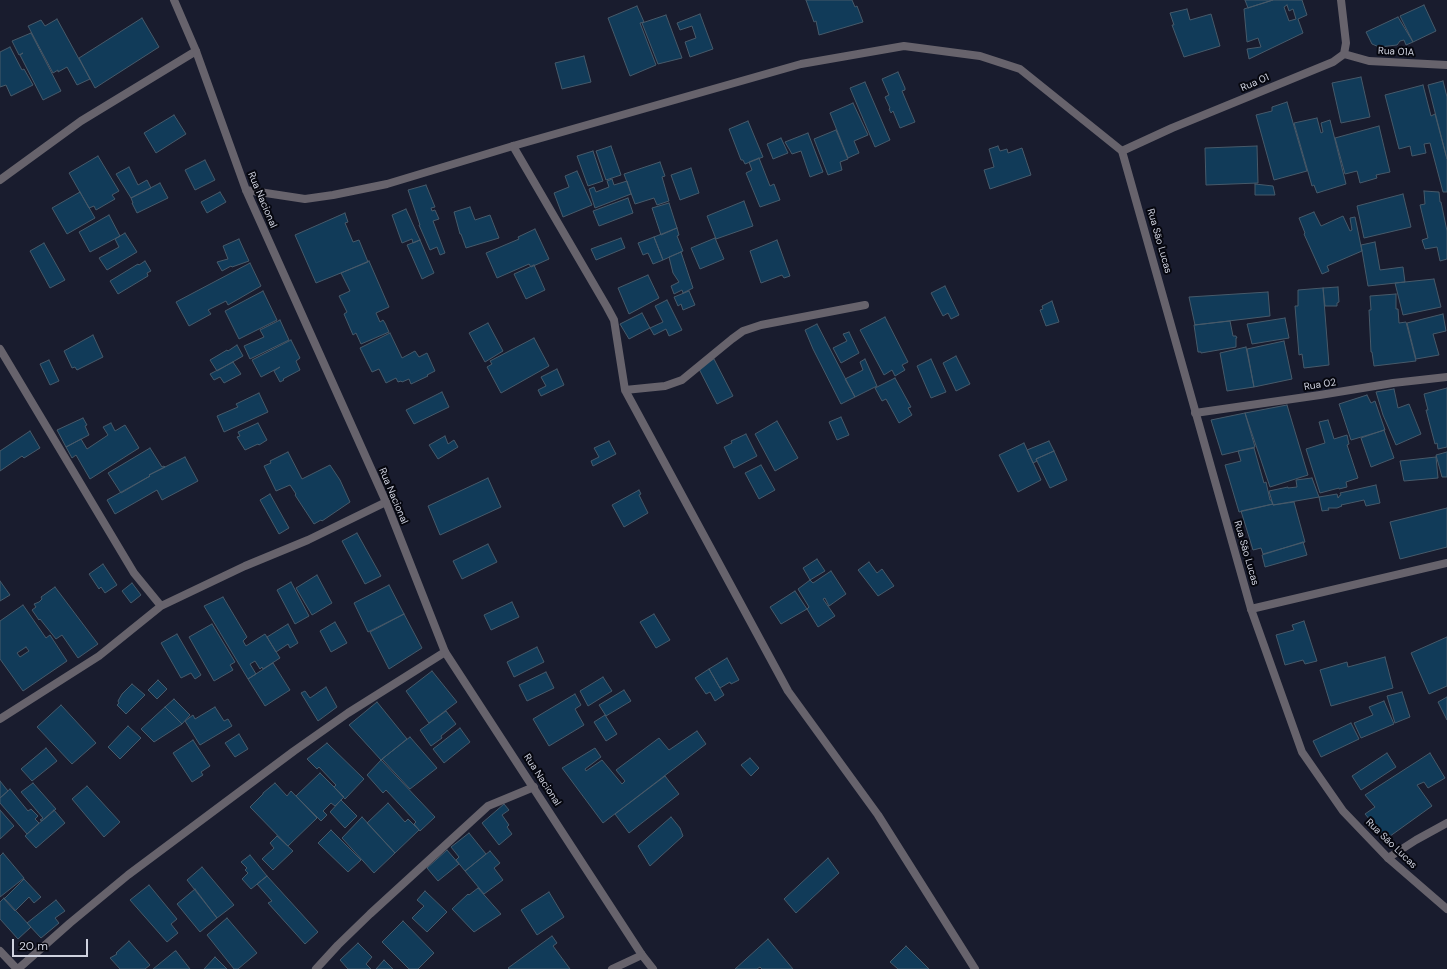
<!DOCTYPE html>
<html>
<head>
<meta charset="utf-8">
<style>
  body { margin:0 }
  #map { position:relative; width:1447px; height:969px; overflow:hidden; background:#191c2e; font-family:"DM Sans",sans-serif }
  canvas { display:block }
  .scale { position:absolute; left:12px; top:939px; width:76px; height:18px; box-sizing:border-box; border:2px solid #cfd2df; border-top:0; padding-left:5px; font-size:12px; line-height:14px; white-space:nowrap; color:#cfd2df; -webkit-text-stroke:3px #06070f; paint-order:stroke }
</style>
</head>
<body>
<div id="map">
<canvas width="1447" height="969"></canvas>
<div class="scale">20 m</div>
</div>
<script>
const ctx = document.querySelector('canvas').getContext('2d');
ctx.lineJoin = 'round';
function fillPath(path, color) { ctx.fillStyle = color; ctx.fill(path, 'evenodd'); }
const shape = rows => new Path2D(rows.map(r => 'M' + r).join(''));
function stroke(path, color, width, dash) { ctx.strokeStyle = color; ctx.lineWidth = width; ctx.lineCap = dash ? 'butt' : 'round'; ctx.setLineDash(dash || []); ctx.stroke(path); }
function write(font, color, halo, rows, align = 'center') {
  ctx.font = font + ' "DM Sans",sans-serif'; ctx.lineWidth = 4; ctx.setLineDash([]); ctx.textBaseline = 'middle'; ctx.strokeStyle = halo; ctx.fillStyle = color; for (const [text, x, y, turn = 0] of rows) {
    ctx.save(); ctx.translate(x, y); ctx.rotate((+turn || 0) * Math.PI / 180); ctx.textAlign = isNaN(turn) ? turn : align; if (halo) ctx.strokeText(text, 0, 0); ctx.fillText(text, 0, 0); ctx.restore();
  }
}
const building = shape([
  [806,0,852,0,855,7,857,6,863,22,819,35,816,21,814,22,806,0],
  [1245,0,1273,0,1248,8,1245,0],
  [1273,0,1302,0,1307,15,1298,19,1303,33,1249,59,1247,49,1261,47,1258,38,1247,42,1244,9,1273,0],
  [1287,5,1289,11,1293,9,1296,19,1289,21,1284,7,1287,5],
  [1424,5,1436,31,1413,42,1400,16,1424,5],
  [637,6,644,22,640,23,656,65,630,76,608,18,637,6],
  [1187,9,1190,20,1211,14,1220,46,1184,57,1172,25,1174,25,1170,13,1187,9],
  [700,14,713,49,690,57,685,42,696,38,692,26,680,30,677,23,700,14],
  [666,15,682,58,658,64,642,23,666,15],
  [1398,17,1413,42,1406,45,1404,40,1400,41,1397,45,1379,47,1372,44,1366,32,1398,17],
  [142,18,159,47,95,88,79,58,142,18],
  [57,19,90,79,77,85,67,67,58,72,58,70,53,73,28,26,41,20,45,26,57,19],
  [31,33,61,91,43,100,20,55,23,53,19,55,12,41,31,33],
  [10,47,22,70,24,69,33,85,11,96,6,85,0,87,0,52,10,47],
  [584,56,591,82,562,89,555,63,584,56],
  [898,72,905,88,905,90,902,91,915,122,900,128,893,111,891,113,889,109,890,108,885,97,889,95,882,79,898,72],
  [1361,77,1370,117,1341,123,1332,83,1361,77],
  [1443,81,1447,97,1447,159,1428,85,1443,81],
  [865,82,890,140,875,147,850,88,865,82],
  [1423,85,1431,116,1435,114,1447,159,1447,192,1443,192,1430,143,1424,144,1426,153,1412,156,1410,146,1399,149,1385,95,1423,85],
  [1287,102,1307,171,1274,180,1256,115,1272,111,1272,107,1287,102],
  [853,103,868,135,854,141,859,153,848,158,830,113,853,103],
  [174,115,186,134,156,153,144,133,174,115],
  [1317,118,1321,133,1323,132,1321,123,1330,120,1346,184,1317,193,1314,185,1312,186,1294,123,1317,118],
  [748,121,763,157,745,164,743,160,741,160,729,129,748,121],
  [1379,126,1390,172,1376,175,1377,178,1360,183,1357,171,1345,174,1335,138,1379,126],
  [836,130,848,159,840,162,842,170,828,175,814,139,836,130],
  [808,133,823,172,810,177,801,151,792,154,785,142,808,133],
  [781,138,788,153,773,159,767,144,781,138],
  [611,146,621,175,606,180,596,151,611,146],
  [998,146,1000,151,1007,149,1008,153,1022,148,1031,175,990,189,984,170,994,167,989,149,998,146],
  [1257,146,1258,183,1206,185,1205,148,1257,146],
  [593,151,603,181,588,186,577,156,593,151],
  [98,156,119,191,112,195,115,199,96,210,94,206,89,208,69,173,98,156],
  [759,158,770,186,774,184,780,200,760,207,746,173,752,170,749,162,759,158],
  [205,160,215,180,195,190,185,170,205,160],
  [660,162,665,176,662,177,669,201,657,205,654,198,635,204,624,174,660,162],
  [129,167,138,185,147,180,151,188,131,198,116,174,129,167],
  [691,168,699,193,680,200,671,175,691,168],
  [577,171,592,205,563,217,554,193,569,187,565,176,577,171],
  [612,179,614,185,627,181,631,194,595,208,589,189,594,187,596,192,609,187,607,181,612,179],
  [160,183,168,198,137,213,132,203,133,203,131,198,160,183],
  [1255,184,1273,186,1275,195,1255,195,1255,184],
  [426,185,435,207,431,208,432,211,435,210,439,219,433,221,445,253,440,255,437,247,430,250,419,225,420,225,408,190,426,185],
  [1424,191,1439,192,1440,202,1441,202,1447,231,1447,259,1440,261,1437,247,1425,249,1422,240,1428,238,1420,205,1425,204,1424,191],
  [80,192,95,218,67,234,52,208,80,192],
  [220,192,226,202,207,213,201,202,220,192],
  [1403,194,1411,227,1364,238,1357,206,1403,194],
  [628,198,633,213,599,226,593,211,628,198],
  [744,201,753,226,716,239,707,216,744,201],
  [669,203,677,228,661,235,652,208,669,203],
  [470,207,475,220,490,215,499,238,466,248,461,234,460,234,454,212,470,207],
  [406,209,420,240,413,243,412,239,402,243,392,215,406,209],
  [1314,212,1321,226,1343,216,1350,231,1352,230,1350,218,1355,217,1362,251,1327,266,1329,271,1322,274,1304,234,1305,233,1299,218,1314,212],
  [345,213,348,222,345,223,353,242,359,240,368,262,316,283,295,235,345,213],
  [109,215,120,236,90,252,79,232,109,215],
  [677,228,679,235,677,236,683,251,663,260,654,237,677,228],
  [535,229,549,259,531,267,529,264,497,278,486,253,519,239,518,237,535,229],
  [125,233,137,252,107,270,99,258,119,247,115,239,125,233],
  [654,237,663,260,653,264,648,253,643,255,638,243,654,237],
  [621,238,625,248,596,260,591,249,621,238],
  [715,238,724,259,700,269,691,248,715,238],
  [239,239,249,261,232,267,231,266,222,271,217,262,228,259,223,246,239,239],
  [420,240,434,273,422,279,407,245,420,240],
  [777,240,790,276,784,278,782,275,761,283,750,251,777,240],
  [1375,242,1380,270,1403,267,1405,282,1368,286,1361,245,1375,242],
  [44,243,65,280,50,288,30,251,44,243],
  [681,252,693,288,683,293,682,290,674,294,671,286,679,282,673,273,669,257,681,252],
  [145,261,151,271,147,273,148,276,118,294,110,281,138,264,139,265,145,261],
  [369,261,389,307,376,313,380,322,383,320,385,323,389,332,361,344,356,333,353,335,344,314,347,312,339,296,350,291,341,273,369,261],
  [250,263,261,286,228,305,226,301,208,310,211,314,189,326,176,302,250,263],
  [534,265,545,290,526,299,514,274,534,265],
  [648,275,659,298,629,314,618,288,648,275],
  [1434,279,1441,307,1403,315,1395,283,1434,279],
  [945,286,959,315,951,319,948,313,943,316,931,293,945,286],
  [1338,287,1339,302,1337,303,1337,306,1325,306,1323,288,1338,287],
  [1323,288,1329,365,1304,368,1302,354,1299,355,1295,306,1298,306,1298,290,1323,288],
  [263,291,277,320,239,339,225,311,263,291],
  [689,291,695,305,683,310,681,304,678,306,674,297,689,291],
  [1268,292,1270,316,1195,325,1189,297,1268,292],
  [1396,294,1396,309,1398,309,1399,323,1406,322,1416,361,1374,366,1372,352,1371,352,1369,310,1371,310,1370,296,1396,294],
  [667,300,682,330,669,336,666,329,654,335,650,328,663,322,655,306,667,300],
  [1052,301,1059,322,1046,326,1040,310,1043,309,1042,306,1052,301],
  [642,313,650,328,629,339,620,324,642,313],
  [1443,314,1446,331,1433,334,1439,355,1416,359,1407,323,1443,314],
  [885,317,908,362,902,365,905,370,895,376,892,370,884,375,860,330,885,317],
  [1285,318,1289,338,1252,344,1247,324,1285,318],
  [280,320,289,340,250,359,244,346,264,337,260,330,280,320],
  [1230,321,1233,336,1236,336,1237,338,1236,338,1236,347,1201,353,1201,352,1198,352,1194,325,1230,321],
  [488,323,503,351,485,362,469,333,488,323],
  [817,324,855,397,841,404,813,349,805,330,817,324],
  [849,332,859,353,841,363,833,348,847,341,843,334,849,332],
  [390,333,402,358,415,351,419,357,427,353,435,371,427,375,428,376,411,384,409,379,402,382,401,381,398,382,396,378,386,383,379,369,372,372,360,348,390,333],
  [93,335,103,357,77,370,75,367,72,368,64,351,93,335],
  [534,338,549,366,501,393,487,367,492,364,490,361,534,338],
  [291,340,300,358,296,361,300,370,283,379,284,380,280,382,274,371,280,367,261,377,252,360,291,340],
  [1284,341,1292,379,1254,387,1247,349,1284,341],
  [237,345,243,356,217,371,210,360,227,350,228,351,237,345],
  [1246,347,1254,387,1227,391,1220,353,1246,347],
  [956,356,970,384,956,391,943,363,956,356],
  [714,359,733,396,717,404,698,367,714,359],
  [865,359,877,386,855,397,845,379,863,370,860,362,865,359],
  [931,359,946,392,931,398,917,366,931,359],
  [49,360,59,381,50,385,40,364,49,360],
  [233,362,241,374,224,383,220,377,214,380,210,374,233,362],
  [557,369,564,385,541,396,538,390,546,386,541,377,557,369],
  [895,378,911,407,908,408,912,415,899,423,886,399,882,401,875,388,895,378],
  [1447,388,1447,447,1438,449,1437,443,1435,444,1426,410,1428,410,1424,394,1447,388],
  [1394,389,1398,408,1409,404,1421,434,1396,445,1383,415,1376,392,1394,389],
  [442,392,449,407,414,424,406,410,442,392],
  [259,393,268,412,224,432,217,416,238,407,236,404,259,393],
  [1367,395,1371,403,1375,401,1385,430,1351,440,1339,404,1367,395],
  [1287,405,1308,475,1270,487,1245,413,1287,405],
  [1245,413,1255,447,1222,455,1211,420,1245,413],
  [841,417,849,435,837,440,829,422,841,417],
  [83,418,87,425,85,426,89,435,66,447,57,430,83,418],
  [1328,420,1334,439,1347,435,1349,444,1347,445,1358,478,1346,482,1347,487,1339,489,1339,488,1320,493,1306,449,1325,443,1319,422,1328,420],
  [777,421,798,458,775,471,755,434,777,421],
  [111,423,115,431,125,425,139,448,90,479,76,455,72,458,66,447,81,439,87,449,108,435,103,427,111,423],
  [258,423,267,440,259,445,258,444,245,450,237,437,240,436,238,432,258,423],
  [1384,430,1394,458,1371,467,1361,438,1384,430],
  [30,431,40,448,24,458,22,456,0,471,0,451,30,431],
  [746,434,757,456,734,468,724,447,732,443,731,441,746,434],
  [445,436,448,444,454,440,458,447,438,459,429,445,445,436],
  [609,441,616,454,593,466,591,461,599,457,594,448,609,441],
  [1049,441,1054,451,1036,459,1037,461,1033,463,1027,450,1049,441],
  [1024,443,1041,480,1018,492,999,455,1024,443],
  [150,448,162,467,164,466,165,467,149,475,150,476,121,493,108,473,150,448],
  [1254,448,1264,483,1266,482,1270,500,1271,500,1273,504,1239,512,1225,465,1241,461,1238,451,1254,448],
  [1054,451,1067,480,1050,488,1036,459,1054,451],
  [288,452,302,479,330,465,340,480,350,502,322,521,321,520,314,524,295,495,296,494,290,485,276,491,264,466,271,463,270,461,288,452],
  [1447,452,1447,477,1442,477,1436,455,1447,452],
  [185,457,198,481,162,500,157,490,115,514,107,500,150,476,149,475,185,457],
  [1436,457,1438,478,1404,481,1400,461,1436,457],
  [761,465,775,490,759,499,745,473,761,465],
  [488,478,501,507,440,535,428,506,488,478],
  [1312,478,1319,497,1273,505,1269,491,1288,487,1288,488,1297,487,1296,480,1312,478],
  [1376,485,1380,503,1366,506,1364,500,1341,505,1342,506,1337,508,1328,508,1329,510,1322,511,1319,497,1337,494,1338,498,1339,497,1339,496,1341,495,1340,493,1376,485],
  [639,490,641,494,639,495,648,513,624,527,612,505,639,490],
  [270,494,289,528,279,534,260,500,270,494],
  [1294,502,1305,542,1263,554,1261,548,1253,550,1241,511,1273,504,1273,505,1294,502],
  [1447,508,1447,547,1400,559,1390,522,1447,508],
  [357,533,381,576,365,584,342,541,357,533],
  [1303,542,1307,555,1265,567,1262,555,1303,542],
  [488,544,497,562,462,579,453,561,488,544],
  [817,559,825,571,810,580,803,568,817,559],
  [869,562,877,573,882,569,894,586,878,596,858,570,869,562],
  [103,564,117,585,105,593,101,587,99,589,89,574,103,564],
  [831,571,846,594,829,606,825,598,823,599,835,616,818,627,807,609,809,607,798,589,810,580,813,583,831,571],
  [317,575,332,603,312,615,296,588,317,575],
  [0,581,10,595,0,601,0,581],
  [291,582,309,616,295,624,277,590,291,582],
  [132,583,141,595,131,603,122,591,132,583],
  [389,585,404,614,368,632,354,603,389,585],
  [55,587,98,644,78,658,62,635,56,639,40,619,39,620,32,610,36,607,34,604,39,602,42,599,41,597,55,587],
  [795,591,807,609,781,624,770,607,795,591],
  [223,597,247,637,243,641,246,646,265,634,280,658,263,669,262,667,260,669,255,661,250,664,256,674,248,679,204,606,223,597],
  [512,602,519,617,491,630,484,615,512,602],
  [23,605,46,638,50,635,67,661,23,691,0,659,0,621,23,605],
  [26,647,29,651,20,657,17,653,26,647],
  [404,614,422,648,389,669,370,632,404,614],
  [654,614,670,640,656,648,640,622,654,614],
  [1304,621,1317,661,1305,664,1303,660,1285,665,1276,635,1294,630,1292,625,1304,621],
  [335,622,347,643,331,652,320,631,335,622],
  [212,624,235,662,230,665,233,670,214,681,189,637,212,624],
  [288,624,298,643,290,648,288,644,276,652,267,637,288,624],
  [177,634,201,675,195,679,191,673,181,678,161,643,177,634],
  [1447,637,1447,686,1429,694,1411,653,1447,637],
  [537,647,544,662,514,677,507,662,537,647],
  [1385,657,1393,688,1331,706,1320,670,1347,662,1348,667,1385,657],
  [727,658,739,680,731,684,730,682,720,688,709,669,727,658],
  [273,663,290,690,265,706,248,679,273,663],
  [709,669,724,695,715,701,710,692,706,694,695,678,709,669],
  [432,671,457,702,429,723,406,691,432,671],
  [546,672,554,688,527,701,519,685,546,672],
  [603,677,612,691,588,706,580,691,603,677],
  [158,680,167,689,157,699,148,690,158,680],
  [132,684,145,695,126,714,117,705,119,703,118,701,122,694,132,684],
  [326,687,337,707,318,721,301,693,305,691,310,698,326,687],
  [624,690,631,701,606,716,599,705,624,690],
  [1402,692,1410,717,1395,723,1387,696,1402,692],
  [575,694,581,705,575,709,584,725,549,746,533,719,575,694],
  [1447,697,1447,720,1438,702,1447,697],
  [174,699,190,715,182,724,165,707,174,699],
  [1384,701,1394,724,1361,738,1354,723,1373,715,1369,707,1384,701],
  [377,702,407,739,381,760,349,725,377,702],
  [61,705,96,743,72,764,37,727,61,705],
  [165,707,182,724,154,742,141,729,165,707],
  [215,707,224,721,228,719,232,726,200,745,185,721,193,715,195,719,215,707],
  [446,711,456,724,441,736,442,738,431,746,420,730,446,711],
  [605,715,617,734,606,741,594,722,605,715],
  [1351,723,1359,739,1321,757,1313,741,1351,723],
  [128,726,141,738,120,759,108,747,128,726],
  [460,728,470,742,444,763,433,749,460,728],
  [697,731,706,744,603,823,562,768,595,748,601,757,585,769,586,771,602,760,622,784,625,781,616,770,659,738,669,750,697,731],
  [239,734,248,749,235,757,225,743,239,734],
  [410,737,437,768,410,789,382,759,410,737],
  [193,740,210,766,201,772,203,775,192,782,173,753,193,740],
  [327,743,364,779,345,799,334,787,336,785,319,767,317,769,307,759,327,743],
  [46,748,57,761,32,781,21,769,46,748],
  [1387,753,1396,767,1361,790,1352,776,1387,753],
  [1430,753,1445,778,1428,788,1424,782,1417,785,1432,806,1386,839,1365,814,1375,807,1365,795,1430,753],
  [750,758,759,768,751,776,741,765,750,758],
  [381,760,435,817,420,831,414,824,416,822,386,790,383,793,367,775,381,760],
  [320,773,344,797,335,806,331,803,323,811,327,815,321,821,296,796,320,773],
  [665,776,679,794,629,833,615,814,665,776],
  [0,781,8,791,0,798,0,781],
  [33,783,56,809,42,821,40,820,43,818,21,792,33,783],
  [275,783,287,796,291,791,317,818,288,846,250,807,263,794,263,793,275,783],
  [87,786,120,822,104,837,72,799,87,786],
  [10,789,28,811,31,809,38,816,35,819,39,823,27,834,0,803,0,798,10,789],
  [341,800,357,816,345,828,330,812,341,800],
  [388,803,405,822,408,819,419,830,395,853,367,823,388,803],
  [504,804,509,810,502,815,509,825,507,827,512,834,499,845,482,823,504,804],
  [0,810,14,826,0,839,0,810],
  [54,810,65,823,36,848,25,836,54,810],
  [362,817,395,853,374,873,342,838,362,817],
  [671,817,680,828,683,836,650,866,638,846,671,817],
  [331,830,361,860,348,872,318,843,331,830],
  [469,833,486,854,465,871,456,860,459,857,451,847,469,833],
  [277,836,293,851,273,870,262,859,274,848,270,843,277,836],
  [447,850,459,864,438,881,427,868,447,850],
  [490,851,500,863,494,868,503,880,484,894,465,871,490,851],
  [3,853,24,878,0,897,0,856,3,853],
  [250,855,267,876,251,889,242,879,248,873,245,870,247,868,241,862,250,855],
  [828,858,839,873,796,913,784,899,828,858],
  [202,867,234,905,217,918,187,880,202,867],
  [267,876,318,932,305,944,268,903,272,901,257,884,267,876],
  [24,879,41,897,34,903,29,897,15,911,4,899,24,879],
  [149,885,177,919,171,924,178,933,167,942,130,900,149,885],
  [478,888,501,914,474,932,452,909,468,894,469,895,478,888],
  [195,889,217,918,200,932,177,904,195,889],
  [425,891,447,912,427,932,412,918,424,906,417,900,425,891],
  [549,892,564,917,537,935,521,910,549,892],
  [4,898,31,927,18,939,0,919,0,902,4,898],
  [56,900,65,911,55,918,59,923,41,938,27,923,56,900],
  [227,918,257,953,238,969,234,969,207,935,227,918],
  [403,921,434,953,418,969,409,969,382,942,403,921],
  [552,936,557,943,553,946,570,969,509,969,508,968,552,936],
  [768,939,793,969,762,969,760,967,757,969,735,969,768,939],
  [129,941,150,965,145,969,120,969,110,958,117,954,116,953,129,941],
  [358,943,372,957,366,964,371,969,348,969,340,960,358,943],
  [906,946,929,969,898,969,890,962,906,946],
  [176,951,190,969,153,969,175,951,176,951],
  [215,957,227,969,204,969,215,957],
  [384,960,393,969,376,969,384,960]
]);
const minor = shape([
  [1344,54,1369,61,1447,65],
  [513,146,607,307,614,320,625,390,788,691,878,815,975,969],
  [1122,151,1172,128,1333,62,1344,54,1346,43,1341,0],
  [0,180,81,121,196,51],
  [0,349,134,573,161,606],
  [625,390,665,386,682,380,732,339,743,331,761,325,865,305],
  [1195,413,1320,395,1393,383,1447,377],
  [1251,609,1447,563],
  [0,719,99,656,161,606,245,566,308,540,386,502],
  [1388,858,1416,840,1447,823],
  [0,951,17,969],
  [18,969,70,923,128,875,294,751,348,713,445,652],
  [316,969,338,945,370,914,488,806,534,787],
  [612,969,642,955]
]);
const tertiary = shape([
  [174,0,196,51,246,190,386,502,445,652,642,955,653,969],
  [246,190,305,199,333,195,387,184,513,146,801,64,904,46,980,56,1020,69,1122,151,1251,609,1302,752,1343,811,1388,858,1447,909]
]);
const streetNames = [
  ["Rua 01A",1396,52,3],
  ["Rua 01",1255,83,-23],
  ["Rua Nacional",262,200,67],
  ["Rua São Lucas",1159,241,74],
  ["Rua 02",1320,385,-9],
  ["Rua Nacional",393,496,67],
  ["Rua São Lucas",1246,553,74],
  ["Rua Nacional",542,780,57],
  ["Rua São Lucas",1391,844,44]
];
fillPath(building, '#113b59');
stroke(building, '#475a6a', 1);
stroke(minor, '#67636c', 8);
stroke(tertiary, '#67636c', 8);
write('10px', '#cfd2df', '#06070f', streetNames);
</script>
</body>
</html>
